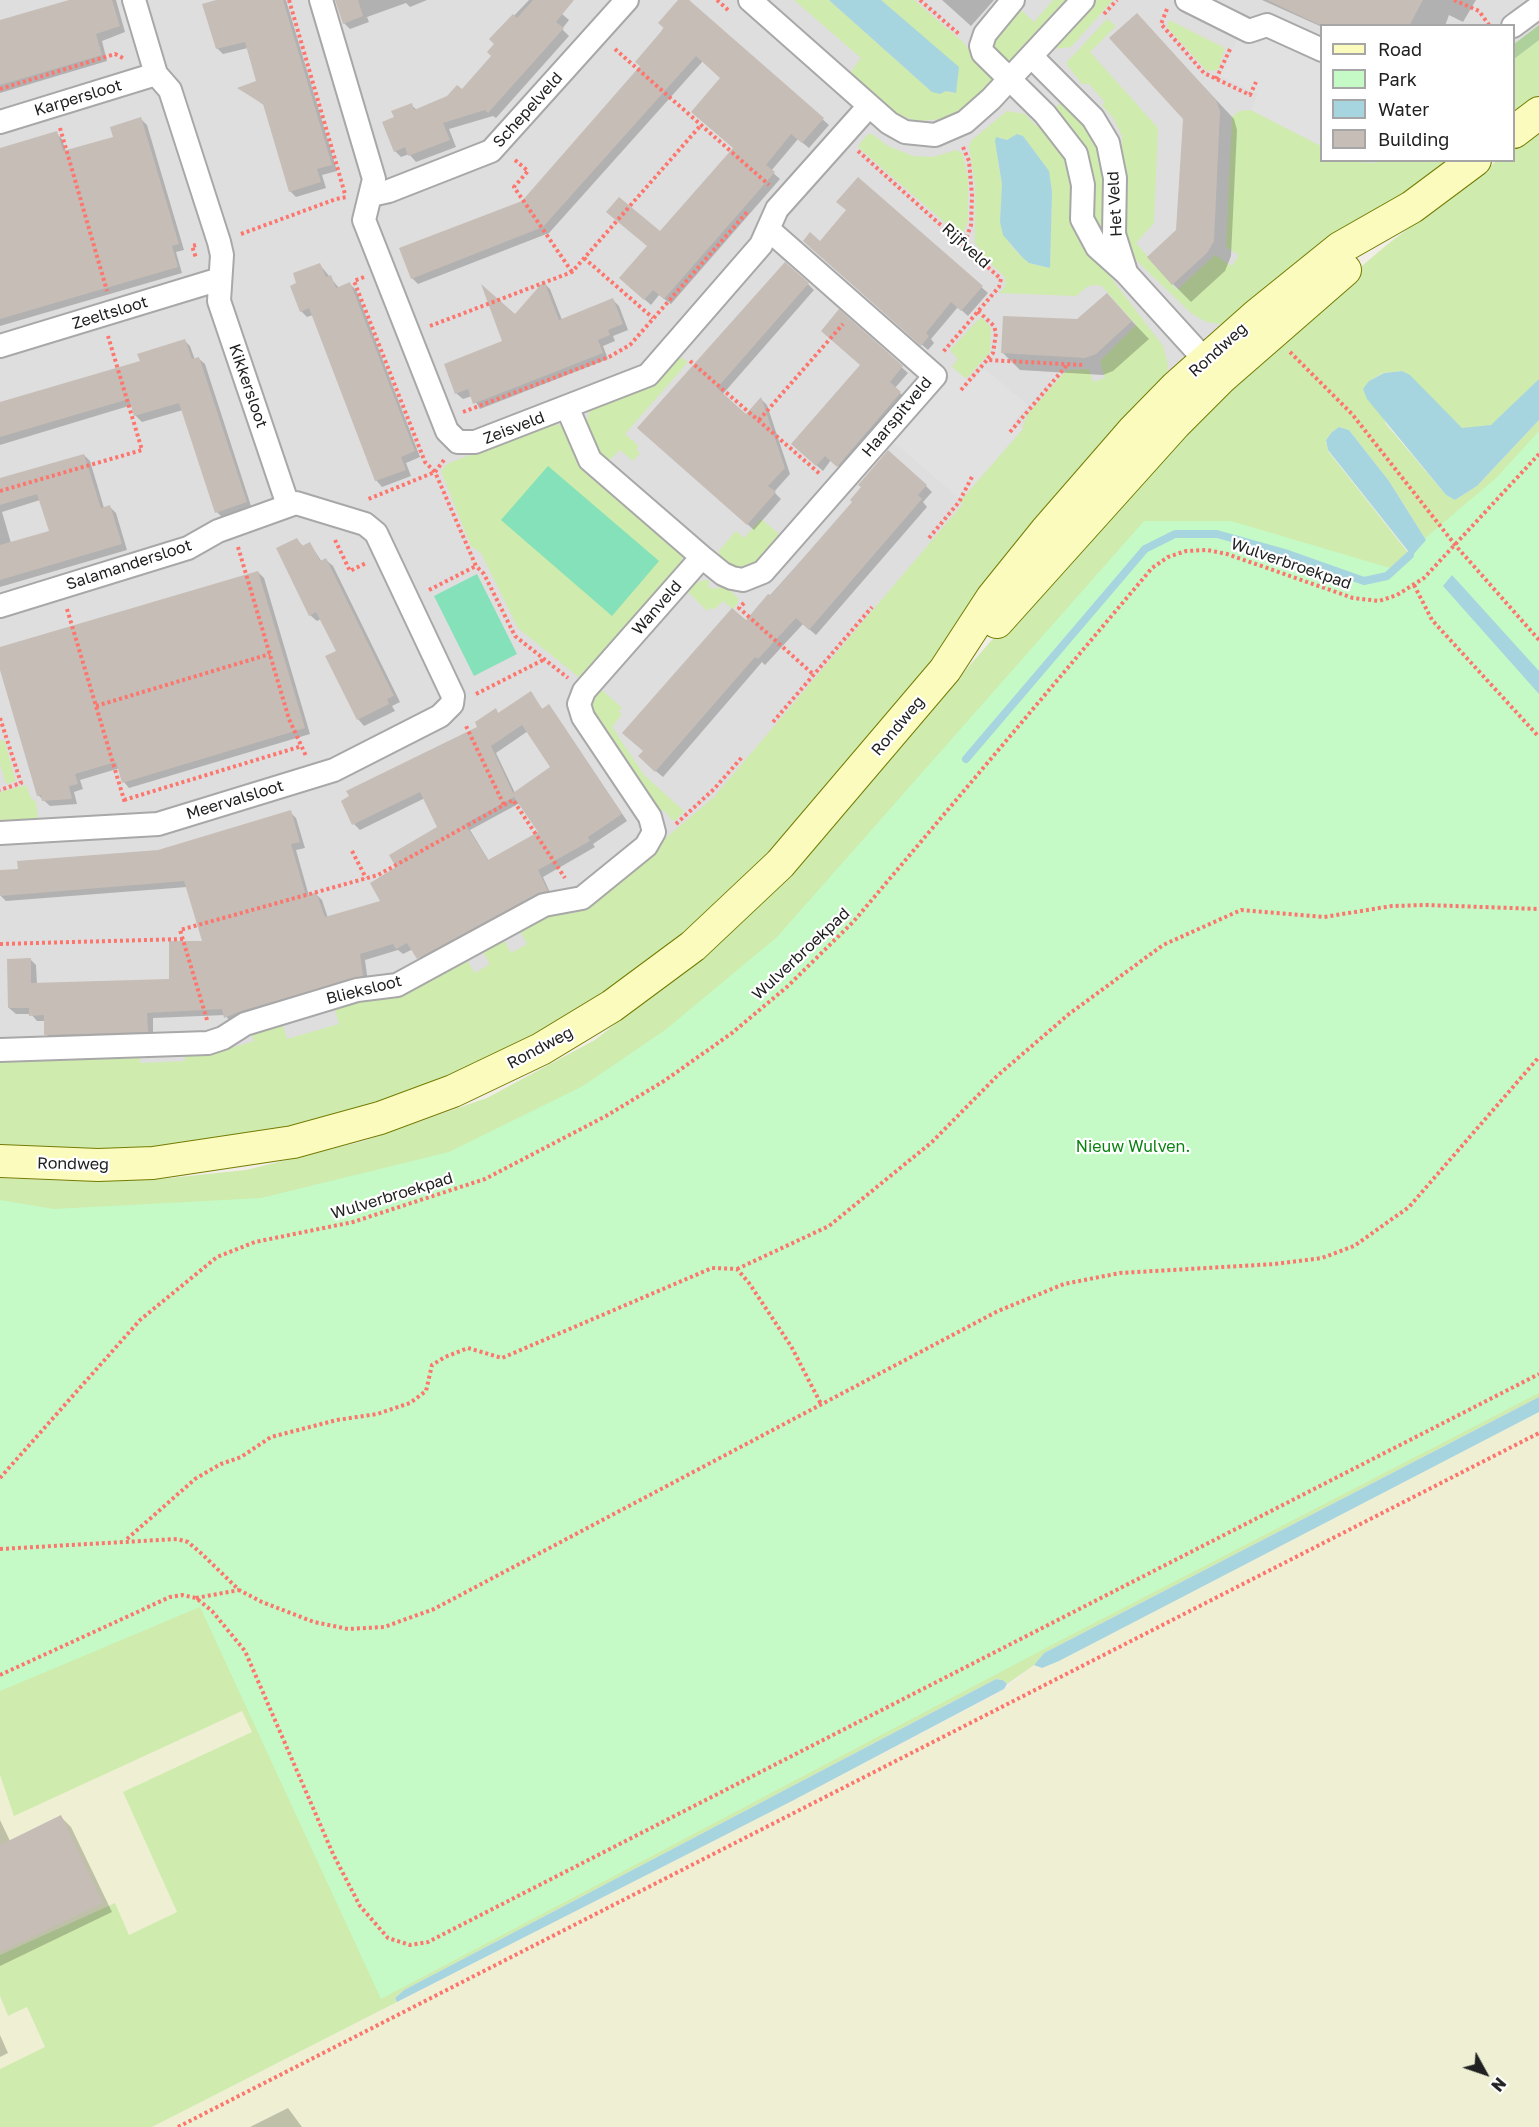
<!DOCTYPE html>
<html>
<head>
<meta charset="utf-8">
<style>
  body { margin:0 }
  #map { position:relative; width:1539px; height:2127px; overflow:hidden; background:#f1ede7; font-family:"Golos Text",sans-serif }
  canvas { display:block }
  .legend { position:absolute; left:1320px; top:24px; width:195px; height:138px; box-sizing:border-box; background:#fff; border:2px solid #a6a6a6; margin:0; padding:8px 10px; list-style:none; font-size:18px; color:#212121 }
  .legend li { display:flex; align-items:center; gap:12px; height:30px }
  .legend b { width:30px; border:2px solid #a6a6a6 }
  .north { position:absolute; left:1455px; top:2043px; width:60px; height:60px; -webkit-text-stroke:4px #fff; paint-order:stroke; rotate:130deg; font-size:16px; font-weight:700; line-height:24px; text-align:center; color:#212121 }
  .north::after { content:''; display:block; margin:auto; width:21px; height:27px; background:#212121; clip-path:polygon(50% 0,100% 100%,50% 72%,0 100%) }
</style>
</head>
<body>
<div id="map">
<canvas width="1539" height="2127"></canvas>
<ul class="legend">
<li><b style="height:8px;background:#fafbbc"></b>Road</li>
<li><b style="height:16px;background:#c5fac7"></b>Park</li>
<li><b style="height:16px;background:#a7d5df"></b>Water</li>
<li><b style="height:16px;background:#c6bdb6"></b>Building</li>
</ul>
<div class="north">N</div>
</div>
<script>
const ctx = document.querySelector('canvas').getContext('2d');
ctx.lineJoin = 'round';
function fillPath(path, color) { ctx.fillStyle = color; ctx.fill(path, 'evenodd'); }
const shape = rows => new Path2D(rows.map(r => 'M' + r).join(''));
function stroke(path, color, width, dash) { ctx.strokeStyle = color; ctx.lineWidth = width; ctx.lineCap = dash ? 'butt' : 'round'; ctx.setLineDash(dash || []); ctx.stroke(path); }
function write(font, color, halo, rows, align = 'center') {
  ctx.font = font + ' "Golos Text",sans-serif'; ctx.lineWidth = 4.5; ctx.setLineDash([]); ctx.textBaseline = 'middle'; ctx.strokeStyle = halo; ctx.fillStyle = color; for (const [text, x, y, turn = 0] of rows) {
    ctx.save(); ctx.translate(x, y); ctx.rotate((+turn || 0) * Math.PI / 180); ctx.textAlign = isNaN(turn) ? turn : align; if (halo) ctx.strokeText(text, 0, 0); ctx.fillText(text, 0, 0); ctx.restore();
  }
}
const residential = shape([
  [0,0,1539,0,1539,76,1514,95,1514,26,1322,26,1322,160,1428,161,493,1046,0,1108]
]);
const farmland = shape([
  [1539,1412,1539,2127,152,2127,792,1801,1004,1690,1034,1665,1042,1668,1059,1661],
  [242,1711,252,1732,124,1792,177,1912,129,1935,114,1904,0,1955,0,1775,15,1815],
  [0,1997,8,2016,27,2007,45,2048,0,2069]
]);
const grass = shape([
  [794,0,829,0,932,92,946,90,953,94,957,87,958,67,881,0,914,0,963,42,993,81,956,114,945,119,918,121,901,116,852,75,852,70,861,58],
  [1053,0,1068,0,1013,62,1008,63,992,50,992,39,1019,8,1034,22],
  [1096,0,1113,0,1071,47,1055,49],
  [1107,19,1116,26,1090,52,1158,128,1154,223,1136,243,1177,290,1215,255,1232,266,1239,255,1226,247,1232,117,1239,111,1251,110,1321,146,1322,160,1375,163,1378,161,1452,161,1225,325,1207,322,1192,314,1133,257,1127,246,1121,207,1122,136,1114,119,1102,105,1105,102,1089,84,1082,84,1067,65,1067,62],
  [1169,20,1225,48,1218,70,1207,71,1167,27],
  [1539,40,1539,97,1514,116,1514,59],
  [1065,99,1103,153,1106,233,1101,240,1052,111],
  [1007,111,1025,114,1036,126,1043,121,1063,143,1095,257,1163,346,1168,365,1166,380,849,765,748,879,638,973,505,1053,397,1099,286,1131,136,1151,0,1148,0,1056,140,1053,140,1063,185,1061,185,1052,230,1045,231,1048,254,1041,250,1028,282,1022,287,1039,339,1024,334,1006,362,997,373,1001,401,993,465,957,475,973,490,964,483,952,504,940,511,953,527,944,519,928,547,912,575,913,582,909,713,798,962,505,961,500,1022,429,1027,415,1063,374,1068,370,1089,369,1093,382,1105,378,1100,361,1136,325,1102,286,1096,285,1088,286,1076,296,999,293,1005,287,1005,277,987,260,975,243,975,185,969,146,972,140],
  [1023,136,1049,171,1052,192,1050,268,1029,263,1022,257,1011,246,1000,222,1002,184,998,163,999,137,1007,140],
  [1539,129,1539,379,1503,416,1491,425,1477,429,1462,428,1402,371,1383,373,1369,381,1386,424,1446,495,1455,500,1477,486,1539,420,1539,1397,1044,1653,1034,1665,1007,1684,1003,1680,996,1679,404,1990,395,1998,397,2002,152,2127,0,2127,0,2069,45,2047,27,2007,8,2016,0,1996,0,1955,115,1903,129,1935,177,1912,123,1792,252,1732,242,1711,14,1816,0,1775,0,1178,73,1181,151,1180,246,1170,364,1141,487,1098,595,1040,702,956,913,730,1062,560,1306,313,1388,244,1497,161,1514,160,1514,148],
  [1339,427,1349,430,1389,481,1426,540,1410,555,1328,451,1326,440,1332,432],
  [872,134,888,146,913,156,933,157,956,150,963,154,968,179,968,219,964,232,957,233,859,148,858,146,867,135],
  [981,317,991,328,990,352,966,379,952,367,958,359,950,350],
  [678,355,688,362,625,434,639,446,636,450,640,453,633,461,620,450,607,462,595,452,586,424,589,412],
  [551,423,566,427,680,552,682,557,682,563,581,679,518,628,481,553,471,546,441,471,447,464],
  [761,519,778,533,778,537,752,566,743,569,727,565,718,552,736,531,744,538],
  [704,580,709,580,708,587,717,589,721,584,725,586,738,598,738,603,733,609,723,601,714,610,711,607,707,611,688,592,696,583],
  [602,690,622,708,618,712,622,714,612,727,644,775,684,811,676,820,672,820,664,810,656,814,591,709,594,699],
  [4,740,16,781,6,784,0,764,0,741],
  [26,785,31,798,36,802,38,821,4,823,0,820,0,792]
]);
const forest = shape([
  [1539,25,1539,40,1514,59,1514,44]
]);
const park = shape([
  [1539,431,1539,1393,1046,1648,381,1999,200,1607,0,1691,0,1200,54,1209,261,1198,449,1152,583,1086,665,1030,777,937,1144,521,1231,521,1390,568,1496,478]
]);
const pitch = shape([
  [548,466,659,561,612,616,501,520],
  [477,574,517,654,474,676,434,596]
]);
const parking = shape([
  [1265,34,1321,59,1321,146,1251,110,1258,94,1220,76,1239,35,1260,44],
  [952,367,971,383,984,368,1028,405,1014,421,1023,429,961,500,890,439]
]);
const water = shape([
  [829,0,881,0,959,67,956,93,946,91,940,94,932,92],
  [1017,134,1023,136,1049,171,1052,192,1050,268,1029,263,1022,257,1003,235,1000,222,1002,184,995,141,996,137,1007,140],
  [1402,371,1410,375,1462,428,1491,425,1539,379,1539,420,1477,486,1455,500,1446,495,1367,399,1363,389,1369,381,1384,373],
  [1339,427,1349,430,1389,481,1426,540,1412,556,1328,450,1326,440,1332,432],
  [1452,575,1539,671,1539,694,1443,586],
  [1539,1397,1539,1412,1059,1661,1042,1668,1034,1665,1044,1653],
  [996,1679,1003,1680,1007,1684,1004,1689,792,1801,397,2002,395,1998,404,1990]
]);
const shadow = shape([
  [74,0,116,0,125,32,102,41,107,61,0,93,0,21],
  [218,0,286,0,337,171,322,175,326,188,296,197,290,191,264,105,239,88,258,82,248,48,223,54,217,48],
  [346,0,427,0,410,7,406,3,367,17,369,22,350,29,344,23],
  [529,0,547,0,562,14,569,20,562,29,569,36,496,118,493,116,449,129,456,147,416,162,409,154,401,157,395,151,396,118,411,105,417,110,462,91,493,56,496,44,492,39],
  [680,0,687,0,829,125,809,148,798,139,771,171,780,179,671,304,659,295,651,305,627,284,648,246,735,148,722,78,703,61,549,233,418,284,412,278,523,202,641,66],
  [942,0,994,0,971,26],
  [1262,0,1476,0,1463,22,1449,15,1445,26,1322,27],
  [1137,15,1234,119,1237,130,1231,256,1225,271,1191,302,1173,284,1184,118],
  [141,119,147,125,184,250,176,252,182,273,0,326,0,150,56,133,62,139,66,152,115,138],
  [858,179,988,293,968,316,958,307,931,339,934,343,928,350,810,247,821,243,848,211],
  [320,265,339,288,350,284,356,290,420,457,406,463,411,476,382,487,376,480,313,315,307,317,301,311],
  [544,283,550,289,562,320,613,300,619,306,628,330,613,336,615,341,603,346,608,359,480,409,472,396,463,399,457,394,446,365,504,342,515,316],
  [808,284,814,290,722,395,746,416,761,399,767,405,790,474,774,492,781,499,754,530,645,434],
  [1107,295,1149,339,1113,371,1103,375,1020,370,1003,353,1078,321],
  [839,311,908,373,895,388,906,399,844,471,831,460,823,471,799,450,862,366],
  [184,340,190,346,195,360,198,358,205,364,252,509,223,518,217,512,183,410,142,422,135,415,132,405,0,445,0,404,141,362],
  [84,455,90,461,104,508,110,507,116,513,127,550,0,587,0,479],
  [40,500,51,532,11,543,2,512],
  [926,486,932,492,923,502,927,507,816,635,803,624,765,665,762,662,663,777,646,763,746,622,854,502],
  [297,540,304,547,310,544,322,562,326,560,333,566,400,702,392,706,395,711,364,726,358,719,337,651,321,619,317,621,310,615],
  [258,572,264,578,310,734,129,788,124,782,120,768,80,780,83,789,74,792,77,804,50,806,38,795,0,665,0,648],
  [530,693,543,710,554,712,627,821,593,844,595,847,543,877,552,897,425,964,413,949,403,954,398,950,365,960,368,982,232,1024,225,1015,153,1018,153,1037,52,1040,46,1034,45,1021,37,1021,31,1014,16,1014,9,1008,30,959,36,965,37,984,171,981,204,943,187,887,6,901,0,895,0,872,158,851,290,812,296,818,305,848,296,850,309,896,316,894,322,900,328,918,382,901,398,867,439,828,425,798,360,830,354,824,480,727,495,710,499,714],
  [528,731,552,767,515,793,496,753],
  [520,803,540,833,489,861,470,830],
  [61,1817,71,1827,112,1912,0,1966,0,1820,10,1841],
  [0,2035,8,2053,0,2057],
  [288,2108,302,2127,250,2127]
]);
const stream = shape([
  [966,759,1145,549,1175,534,1217,534,1285,553,1364,581,1387,576,1410,555]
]);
const building = shape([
  [69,0,112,0,120,26,96,34,102,55,0,85,0,20],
  [216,0,283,0,332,165,317,169,321,182,289,192,263,104,237,88,256,81,245,42,216,49,202,4],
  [335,0,358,0,363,16,343,24],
  [533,0,574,0,556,22,564,28,488,113,485,110,443,123,450,140,408,156,405,147,394,152,382,122,394,117,391,111,412,103,414,110,447,96,457,85,462,89,491,56,487,52,494,44,489,39,513,14,517,18],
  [678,0,689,0,824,118,802,143,791,134,766,165,775,172,664,299,653,290,644,300,619,278,647,246,606,212,619,197,660,231,733,148,691,112,720,78,696,56,543,227,411,279,399,248,522,201,640,66,635,62,664,28,658,23],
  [1267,0,1423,0,1409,26,1322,26],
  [1137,13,1216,100,1220,111,1214,241,1207,253,1172,285,1147,257,1176,230,1183,119,1109,38],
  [141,117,179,244,172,246,178,267,0,319,0,148,57,131,63,151,113,137,110,127],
  [858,177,983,286,961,311,951,302,926,333,929,336,921,346,803,241,810,232,820,241,846,210,836,202],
  [785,262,809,283,717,388,746,414,761,397,785,468,768,486,776,492,747,525,637,428],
  [320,263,326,277,331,275,336,288,350,282,415,451,401,457,406,470,375,481,309,308,300,312,290,286,296,283,293,273],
  [544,281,559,320,613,298,623,324,608,330,610,335,598,340,603,353,473,404,468,389,455,394,444,364,502,341,481,284,515,314],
  [1107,293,1132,321,1096,354,1085,358,1001,353,1003,316,1077,319],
  [839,309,903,366,890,382,901,392,837,467,825,456,816,466,791,444,860,365,821,331],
  [185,339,192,359,199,357,247,502,215,513,179,403,134,416,129,399,0,437,0,402,140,361,137,354],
  [888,450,927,485,918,495,922,499,809,630,796,618,758,659,755,657,655,772,638,756,643,751,622,733,732,608,746,620,768,594,771,595,852,502,850,500,861,487,858,485],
  [84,454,101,508,110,505,122,544,0,580,0,545,49,531,37,494,0,505,0,478],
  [297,538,302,546,310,542,320,561,326,558,394,696,387,699,389,704,357,720,325,656,336,651,316,612,309,616,276,548],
  [258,571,305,728,122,783,116,762,75,774,78,784,69,786,72,799,42,801,41,795,37,796,0,670,0,647],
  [531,691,542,709,549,704,622,814,588,837,590,841,538,870,548,891,538,893,417,959,407,943,396,949,393,944,360,954,363,976,241,1011,224,1018,222,1009,147,1013,148,1032,44,1035,44,1015,29,1016,29,1008,8,1008,7,959,31,958,31,983,169,979,169,941,202,941,184,881,0,896,0,870,18,869,17,861,158,850,291,810,300,842,291,844,306,896,316,892,325,917,380,901,370,883,396,867,389,855,437,827,420,792,352,825,341,801,349,796,346,791,477,727,475,722,496,708,498,713],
  [522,725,550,767,513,793,491,746],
  [514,797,538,832,488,860,465,824],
  [61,1815,103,1903,0,1952,0,1845]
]);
const path = shape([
  [289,0,345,194],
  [717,0,728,10],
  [920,0,960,35],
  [1454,0,1479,11,1489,25],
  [1167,9,1161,24,1204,73,1250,95,1256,82],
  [1104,14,1117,0],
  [615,49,769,185],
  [1216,79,1231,47],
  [0,89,115,54,125,59],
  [60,128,107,291],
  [963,147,969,161,972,196,971,225,964,245],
  [858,151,1001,279,999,287,943,352],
  [515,160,528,171,514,187,572,272],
  [241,234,336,199,347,197],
  [196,245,192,246,196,258],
  [584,258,653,318],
  [364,277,354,281,425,462,435,472,366,500],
  [978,311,994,326,996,333,993,353,987,359],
  [430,326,572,272,701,125],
  [1290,352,1352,414,1456,546,1539,640],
  [690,361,820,474],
  [961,390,987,360,1083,365],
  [463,412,609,357,630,345,748,211],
  [759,420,843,324],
  [1010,432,1067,365],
  [444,460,435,472,476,566,484,574,515,636,568,678],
  [0,491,142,450,108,336],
  [929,538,959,502,973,475],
  [335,540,350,571,366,563],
  [238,547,289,719,306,756],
  [1414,585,1432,620,1539,737],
  [429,590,476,566],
  [744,603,739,608,814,675],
  [67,609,125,803],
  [476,694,545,659],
  [96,706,270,654],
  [0,718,21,783,0,790],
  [773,722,872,607],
  [124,800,302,746],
  [504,805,513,800,565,878],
  [676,824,714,789,743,756],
  [352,851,366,878],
  [0,944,183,939],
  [207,1020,180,930,378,875,504,805,465,724],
  [737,1269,829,1226,932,1142,997,1076,1069,1014,1163,945,1241,910,1324,917,1392,906,1426,905,1539,909],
  [0,1478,140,1320,217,1257,255,1242,353,1222,485,1179,606,1116,664,1081,732,1033,788,986,854,921,1152,568,1168,557,1186,551,1207,550,1227,554,1353,598,1379,601,1397,595,1424,578,1539,454],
  [127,1539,195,1479,221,1464,241,1457,271,1437,337,1420,377,1414,410,1403,426,1391,432,1365,445,1357,468,1348,502,1358,712,1268,737,1269,749,1283,791,1346,821,1404],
  [0,1549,177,1539,188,1542,202,1554,239,1590,262,1602,314,1622,348,1629,384,1627,434,1609,998,1311,1064,1284,1120,1273,1275,1264,1322,1258,1354,1246,1409,1207,1539,1057],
  [196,1598,239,1590],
  [0,1675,170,1597,182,1595,196,1598,212,1611,245,1651,333,1854,360,1906,388,1938,410,1945,428,1942,1539,1374],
  [178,2127,1539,1433]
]);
const minor = shape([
  [134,0,156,74,170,90,219,242,222,255,219,301,288,505],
  [321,0,374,179,364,220,447,431,458,442,475,442,648,375,761,245,777,209,869,106],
  [750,0,889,123,905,132,935,135,965,122,991,99,1083,0],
  [1013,0,985,34,981,46,983,53,1045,114,1076,154,1083,185,1082,219,1097,247,1126,273,1216,372],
  [1187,0,1249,31,1267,25,1322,50],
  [1513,26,1539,7],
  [1032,57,1093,118,1108,143,1115,178,1114,234,1126,272],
  [0,122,156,74],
  [371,195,389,191,491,151,627,0],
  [0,346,220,279],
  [702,557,723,574,732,578,743,580,763,572,935,376,768,229],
  [0,606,188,548,218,531,296,503,365,524,376,533,453,696,452,704,440,716,334,770,158,824,0,833],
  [0,1050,208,1043,223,1038,245,1024,357,990,397,985,544,905,582,898,646,846,654,832,650,817,583,717,579,704,584,691,702,557,590,460,567,407]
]);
const secondary = shape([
  [1514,132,1539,113],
  [997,622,1175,424,1221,378,1345,270],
  [0,1161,98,1165,153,1163,293,1142,380,1118,453,1091,541,1049,612,1006,693,946,780,864,945,670,992,598,1046,531,1133,431,1176,387,1257,315,1340,248,1412,207,1475,160]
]);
const streetNames = [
  ["Karpersloot",78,98,-17],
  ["Schepelveld",528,110,-48],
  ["Het Veld",1115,204,-93],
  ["Rijfveld",966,246,42],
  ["Zeeltsloot",110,313,-17],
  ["Rondweg",1218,350,-42],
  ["Kikkersloot",248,386,71],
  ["Haarspitveld",897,417,-50],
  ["Zeisveld",514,428,-21],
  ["Wulverbroekpad",1291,564,19],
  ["Salamandersloot",129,565,-18],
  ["Wanveld",657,608,-49],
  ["Rondweg",898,726,-50],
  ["Meervalsloot",235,800,-17],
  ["Wulverbroekpad",801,954,-43],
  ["Blieksloot",364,990,-14],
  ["Rondweg",540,1048,-28],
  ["Rondweg",73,1164,1],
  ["Wulverbroekpad",392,1196,-17]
];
const parkNames = [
  ["Nieuw Wulven.",1133,1147]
];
fillPath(residential, '#dfdede');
fillPath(farmland, '#eff0d3');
fillPath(grass, '#cfebad');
fillPath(forest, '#aed19c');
fillPath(park, '#c5fac7');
fillPath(pitch, '#85e1b9');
fillPath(parking, '#e1e1e1');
fillPath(water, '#a7d5df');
fillPath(shadow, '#0003');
stroke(stream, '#a7d5df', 8);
fillPath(building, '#c6bdb6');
stroke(minor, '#a8a8a8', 26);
stroke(secondary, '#747c03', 34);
stroke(path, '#fc766e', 4, [3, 3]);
stroke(minor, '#fff', 22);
stroke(secondary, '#fafbbc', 32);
write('16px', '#212121', '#fff', streetNames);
write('16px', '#0a830f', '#fff', parkNames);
</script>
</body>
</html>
